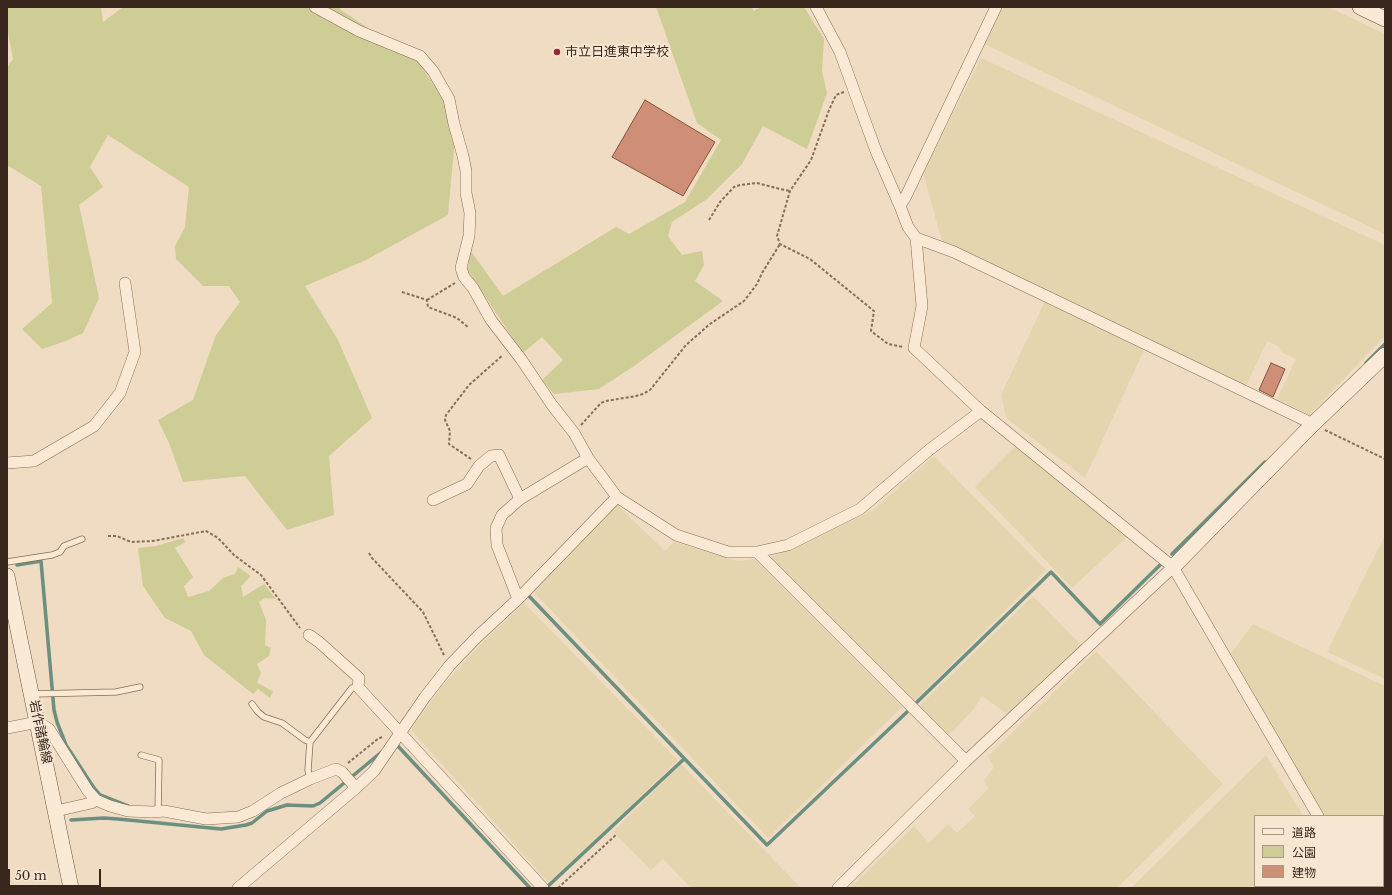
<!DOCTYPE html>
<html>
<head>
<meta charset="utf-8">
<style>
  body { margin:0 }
  #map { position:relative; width:1392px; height:895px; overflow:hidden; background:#efdcc2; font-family:"Libre Baskerville","Noto Sans JP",serif }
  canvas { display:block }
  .frame { position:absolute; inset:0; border:8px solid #39271d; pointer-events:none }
  .legend { position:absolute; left:1254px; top:815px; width:130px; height:72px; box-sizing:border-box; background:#f7e7d2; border:1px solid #ab9a8a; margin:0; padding:5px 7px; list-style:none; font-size:12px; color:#39271d }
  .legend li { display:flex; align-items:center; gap:8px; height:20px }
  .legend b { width:20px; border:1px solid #ab9a8a }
  .scale { position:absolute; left:8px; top:869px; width:93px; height:18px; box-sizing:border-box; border:2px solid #39271d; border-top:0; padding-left:5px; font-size:12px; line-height:14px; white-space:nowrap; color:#39271d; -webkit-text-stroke:3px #f7e7d2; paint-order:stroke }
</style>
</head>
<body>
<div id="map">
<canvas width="1392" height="895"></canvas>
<div class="frame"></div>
<ul class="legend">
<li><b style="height:5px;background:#faead5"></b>道路</li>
<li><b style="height:11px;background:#cecd95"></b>公園</li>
<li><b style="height:11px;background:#cf8f76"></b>建物</li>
</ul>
<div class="scale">50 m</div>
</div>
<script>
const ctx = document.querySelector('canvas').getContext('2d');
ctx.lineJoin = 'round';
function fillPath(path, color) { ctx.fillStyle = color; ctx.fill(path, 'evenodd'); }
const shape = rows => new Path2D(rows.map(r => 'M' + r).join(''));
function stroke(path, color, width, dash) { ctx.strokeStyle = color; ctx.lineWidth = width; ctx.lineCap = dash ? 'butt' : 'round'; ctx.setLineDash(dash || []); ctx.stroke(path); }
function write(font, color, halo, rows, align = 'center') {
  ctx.font = font + ' "Libre Baskerville","Noto Sans JP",serif'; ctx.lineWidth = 4; ctx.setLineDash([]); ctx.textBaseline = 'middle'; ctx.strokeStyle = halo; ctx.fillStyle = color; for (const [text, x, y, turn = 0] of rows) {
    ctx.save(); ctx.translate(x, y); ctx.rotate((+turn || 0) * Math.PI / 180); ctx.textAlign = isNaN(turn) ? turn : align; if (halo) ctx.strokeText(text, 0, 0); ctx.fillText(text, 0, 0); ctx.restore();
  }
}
const farmland = shape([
  [1002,7,1328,7,1385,34,1385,234,984,44],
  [981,58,1385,245,1385,336,1309,415,1277,399,1296,359,1281,352,1279,347,1267,341,1246,386,942,241,923,173],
  [1045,301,1145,348,1085,478,1006,418,1001,395],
  [1016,446,1128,536,1072,588,975,487],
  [934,456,1046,570,914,701,769,558,872,511],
  [615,503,665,551,674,542,738,561,754,559,902,707,768,838,531,589],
  [1385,535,1385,679,1327,652],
  [1033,596,1082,646,1010,716,982,696,974,709,947,737,917,708],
  [524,603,678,760,550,884,412,731,412,728,443,685,483,642],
  [1253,624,1385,686,1385,888,1367,888,1363,886,1383,886,1383,816,1323,816,1229,656],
  [1096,651,1223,784,1117,888,850,888,914,826,929,843,948,824,957,833,975,816,968,809,988,789,984,780,994,767,988,756],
  [1266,755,1303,816,1255,816,1255,886,1345,886,1347,888,1131,888],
  [681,764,801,888,691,888,663,859,651,870,613,832]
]);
const green = shape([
  [7,7,101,7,103,22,123,7,341,7,340,9,419,63,443,99,455,138,448,215,364,261,305,286,338,340,372,418,329,456,334,515,287,530,245,476,183,482,169,443,158,420,193,400,216,335,240,302,229,286,203,286,176,259,175,246,185,227,189,187,108,135,90,167,103,187,79,205,99,298,83,333,66,341,42,349,22,329,52,303,41,186,7,165,7,68,13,59,7,28],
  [656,7,751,7,754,11,761,7,804,7,824,39,822,71,827,93,807,149,763,126,742,164,707,199,672,222,668,236,682,255,702,251,704,265,695,281,723,301,634,366,599,389,554,394,542,380,563,360,542,337,523,353,468,271,470,250,503,296,616,227,629,234,685,202,721,140,697,123],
  [183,538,185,542,175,548,193,577,184,586,188,597,209,591,223,578,235,574,238,567,251,576,241,586,243,597,264,584,276,599,265,598,259,602,266,620,265,645,271,648,269,656,257,664,261,673,257,683,273,691,270,698,258,689,253,694,204,655,191,631,165,618,143,586,138,548,156,546]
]);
const stream = shape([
  [1366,363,1385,344],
  [1172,554,1265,462],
  [17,565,41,561,54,710,57,722,66,745,94,788,100,795,128,806],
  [527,594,767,845,907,712],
  [916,703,1051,572,1100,624,1161,564],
  [396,744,530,888],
  [71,820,104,818,118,819,221,829,246,825,252,823,267,811,287,805,313,806,320,803,384,750],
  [546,888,684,759]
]);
const building = shape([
  [645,100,715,142,683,196,612,157,645,100],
  [1271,363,1285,369,1273,397,1259,390,1271,363]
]);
const path = shape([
  [844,92,836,95,829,110,811,160,790,191,777,236,780,244,810,259,874,311,871,331,888,344,903,347],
  [709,220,720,202,734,187,740,185,757,183,780,189,790,191],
  [402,292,427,300,428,307,457,318,469,328],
  [427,300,455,283],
  [581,425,601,403,606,401,636,396,643,394,650,390,686,345,710,324,744,301,757,284,762,273,780,244],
  [1325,430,1385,459],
  [471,459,449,444,450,431,445,420,446,415,469,385,503,355],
  [108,536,117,536,131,542,153,541,206,531,218,538,234,555,261,575,300,628],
  [369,553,372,558,423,612,444,655],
  [348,763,379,738,383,737],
  [558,888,617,834]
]);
const lane = shape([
  [7,562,52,555,60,552,64,546,82,539],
  [33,694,116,692,140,687],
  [252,704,258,712,264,717,282,723,305,740,310,742],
  [141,755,159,760,158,812],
  [310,779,308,770,310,742,352,688,358,687]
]);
const street = shape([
  [315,7,359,31,420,56,433,71,449,99,454,124,463,156,466,171,466,193,470,213,469,236,461,268,464,277,473,288,491,320,521,359,552,405,574,433,588,458,617,497,676,535,728,552,757,552,788,545,860,509,929,450,981,411],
  [816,7,840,52,876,151,900,206,908,227,916,238,922,306,914,348,981,411,1173,567,1318,816],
  [900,206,906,196,996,7],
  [916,238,954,252,1313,424],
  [7,463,34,461,94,426,120,393,135,352,125,283],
  [433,500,467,484,479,466,491,456,499,455,520,499],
  [757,552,966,761],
  [518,599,497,545,496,528,502,515,520,499,588,458],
  [309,635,319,642,359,678,358,687,543,888],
  [7,728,38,722,49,729,88,791,96,800],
  [56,811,91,803,96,800,110,806,128,811,153,812,164,811,206,819,238,817,253,811,281,793,310,779,336,769,342,772,356,788],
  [1359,886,1360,888],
  [238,888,356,788,374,771,425,697,450,665,477,637,518,599,617,497],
  [838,888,966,761,1173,567]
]);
const secondary = shape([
  [1360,7,1385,19],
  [1173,567,1313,424,1385,355],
  [7,576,71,888]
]);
const markers = [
  [557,52,4,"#9b2637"]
];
const poiNames = [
  ["市立日進東中学校",565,52]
];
const streetNames = [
  ["岩作諸輪線",40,732,78]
];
fillPath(farmland, '#e5d5af');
fillPath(green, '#cecd95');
stroke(stream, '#6b9082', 3.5);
fillPath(building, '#cf8f76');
stroke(building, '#8a513d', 1);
stroke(lane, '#8a6c58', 7);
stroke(street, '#8a6c58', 12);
stroke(secondary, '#6b4d3c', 16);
stroke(path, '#8a6c58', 2, [3, 2]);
stroke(lane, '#faead5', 5.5);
stroke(street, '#faead5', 11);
stroke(secondary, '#faead5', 15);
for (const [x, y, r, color] of markers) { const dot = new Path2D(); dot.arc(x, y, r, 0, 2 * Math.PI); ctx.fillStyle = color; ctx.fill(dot); stroke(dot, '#f7e7d2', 1.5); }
write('13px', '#39271d', '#f7e7d2', poiNames, 'left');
write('13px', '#39271d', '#f7e7d2', streetNames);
</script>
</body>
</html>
